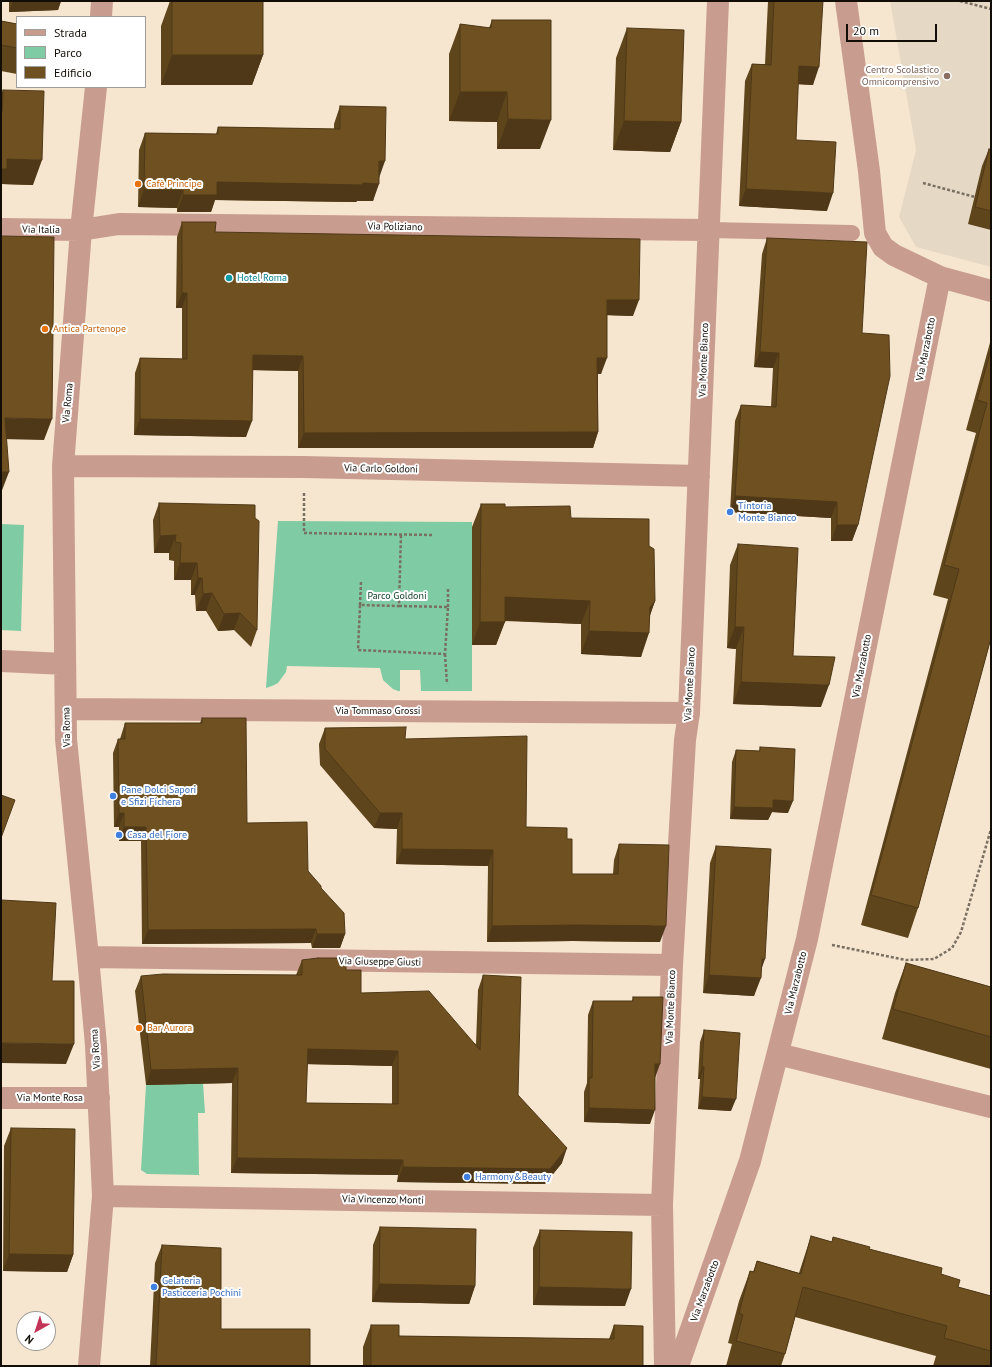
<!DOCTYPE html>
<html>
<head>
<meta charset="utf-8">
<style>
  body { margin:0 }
  #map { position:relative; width:992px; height:1367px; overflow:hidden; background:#f6e6d0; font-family:"PT Sans",sans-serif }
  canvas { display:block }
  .frame { position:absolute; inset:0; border:2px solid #120d06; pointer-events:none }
  .legend { position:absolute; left:16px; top:16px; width:130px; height:72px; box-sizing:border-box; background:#fff; border:1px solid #a09e9b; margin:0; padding:5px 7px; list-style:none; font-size:12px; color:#120d06 }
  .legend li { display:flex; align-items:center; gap:8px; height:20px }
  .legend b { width:20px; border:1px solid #a09e9b }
  .north { position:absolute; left:16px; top:1311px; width:40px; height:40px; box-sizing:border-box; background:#fff; border:1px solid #a09e9b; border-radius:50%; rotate:219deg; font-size:11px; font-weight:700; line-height:16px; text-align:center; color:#120d06 }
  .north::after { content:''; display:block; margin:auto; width:14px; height:18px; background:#c33357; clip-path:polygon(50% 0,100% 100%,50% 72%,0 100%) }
  .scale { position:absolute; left:846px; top:24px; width:91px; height:18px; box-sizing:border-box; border:2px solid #120d06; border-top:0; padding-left:5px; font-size:12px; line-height:14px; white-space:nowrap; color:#120d06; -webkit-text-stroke:3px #fff; paint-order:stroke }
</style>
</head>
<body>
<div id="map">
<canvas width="992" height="1367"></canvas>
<div class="frame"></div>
<ul class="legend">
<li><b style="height:5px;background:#c99c90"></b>Strada</li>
<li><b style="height:11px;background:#7ecba4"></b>Parco</li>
<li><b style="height:11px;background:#6f5021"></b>Edificio</li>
</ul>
<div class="north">N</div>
<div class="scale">20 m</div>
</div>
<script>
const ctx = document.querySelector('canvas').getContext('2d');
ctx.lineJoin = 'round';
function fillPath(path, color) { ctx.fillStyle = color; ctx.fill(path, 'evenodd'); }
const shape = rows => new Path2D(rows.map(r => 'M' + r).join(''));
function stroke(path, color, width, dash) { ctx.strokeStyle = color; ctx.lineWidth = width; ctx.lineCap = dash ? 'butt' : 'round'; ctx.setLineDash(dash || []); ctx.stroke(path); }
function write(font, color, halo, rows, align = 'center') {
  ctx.font = font + ' "PT Sans",sans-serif'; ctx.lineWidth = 4; ctx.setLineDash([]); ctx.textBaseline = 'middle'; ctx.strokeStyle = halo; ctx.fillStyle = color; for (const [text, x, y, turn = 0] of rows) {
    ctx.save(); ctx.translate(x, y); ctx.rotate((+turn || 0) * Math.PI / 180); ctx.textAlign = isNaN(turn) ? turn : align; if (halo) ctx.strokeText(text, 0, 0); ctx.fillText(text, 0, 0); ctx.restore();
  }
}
const education = shape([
  [890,1,991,1,991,267,916,247,899,217,916,150]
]);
const green = shape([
  [278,521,472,522,472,691,421,691,420,670,400,670,400,691,398,691,393,689,383,680,380,668,287,666,286,672,278,683,272,686,266,688],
  [1,524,24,525,21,631,1,630],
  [203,1083,205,1113,198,1113,199,1175,147,1174,141,1170,146,1085]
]);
const path = shape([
  [960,1,991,9],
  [923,183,975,197],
  [304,493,304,533,434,535],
  [360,605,361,582],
  [399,606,448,607,445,654,358,650,360,605,399,606,401,534],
  [448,607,448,589],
  [445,654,447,684],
  [832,945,906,960,934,959,952,948,961,932,991,829]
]);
const lane = shape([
  [709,230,852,233]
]);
const street = shape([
  [846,1,869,171,875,233,883,247,894,255,940,277,991,291],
  [101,17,102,1],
  [1,229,81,230,119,224,709,230],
  [63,466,303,467,699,476],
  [1,661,65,664],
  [66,709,689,713],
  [88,957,672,965],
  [778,1054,991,1107],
  [1,1098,99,1098],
  [103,1196,662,1205],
  [89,1366,103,1196,96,1045,88,957,66,739,63,466,81,230,96,87],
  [665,1366,662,1205,672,965,685,740,689,713,718,1],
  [678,1366,750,1161,807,939,940,277]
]);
const wall = shape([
  [9,1,61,1,58,10,9,12],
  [170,1,263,1,263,55,252,85,161,85,161,26],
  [768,1,823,1,813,85,798,84,796,140,827,211,739,206,745,81,752,64,765,64],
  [492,20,540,149,497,149,497,122,449,121,449,54,460,24,489,28],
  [1,21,17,24,17,74,1,71],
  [627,28,681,122,670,152,613,150,616,58],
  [3,90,33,185,2,184,1,185,1,94],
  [340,106,379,178,373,201,357,201,356,202,215,200,211,212,177,212,177,208,138,207,139,150,145,133,216,134,218,127,334,129,334,124],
  [989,149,991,150,991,230,968,224,982,166],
  [182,222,215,232,633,316,607,315,601,374,598,374,598,432,593,448,298,448,298,371,253,370,246,437,134,435,135,373,140,358,182,359,182,308,176,308,177,237],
  [767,238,862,333,858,525,852,541,831,541,831,518,730,512,735,421,741,405,771,407,773,368,754,367,762,254],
  [991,339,991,638,918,908,908,938,861,925,948,599,933,595,976,433,966,430],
  [159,503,257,630,251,647,234,630,218,631,206,611,196,611,195,595,191,595,191,580,174,580,174,561,169,560,169,553,154,553,153,520],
  [481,504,571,518,649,546,655,601,650,615,641,657,581,654,581,624,505,621,496,645,472,645,472,527],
  [738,544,793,656,821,707,733,704,736,649,727,648,730,565],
  [202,718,247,823,308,871,321,888,345,934,340,948,312,948,311,943,142,944,141,841,119,841,119,827,114,827,113,753,118,739,120,739,125,723,200,723],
  [325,728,405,739,526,827,567,839,572,874,613,874,614,860,619,844,660,942,573,941,487,942,488,866,396,864,397,829,374,828,320,765,319,744],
  [760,747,788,813,772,812,768,820,730,819,732,762,736,750,759,751],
  [716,846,761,970,754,996,703,993,710,863],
  [302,960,346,970,361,993,476,1044,478,990,483,975,518,1095,562,1163,545,1184,397,1182,398,1175,231,1173,232,1083,146,1085,135,991,141,976,296,975],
  [307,1064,392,1066,392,1104,306,1103],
  [906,963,991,987,991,1069,882,1039,895,993],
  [633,997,655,1078,650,1124,584,1122,584,1092,587,1083,588,1015,593,1001,632,1001],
  [704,1030,731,1111,698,1109,700,1079,698,1079,700,1042],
  [11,1128,73,1255,67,1272,3,1271,4,1146],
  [380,1227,475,1286,469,1304,372,1302,373,1245],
  [540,1230,625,1306,533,1305,533,1248],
  [811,1236,832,1242,869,1249,941,1274,958,1287,991,1296,991,1366,933,1366,936,1356,795,1317,785,1354,781,1366,726,1366,732,1344,728,1343,739,1301,750,1271,753,1272,757,1261,799,1273],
  [162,1245,221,1329,310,1366,150,1366,155,1263],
  [371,1325,399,1336,609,1339,614,1325,643,1366,363,1366,363,1347]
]);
const shadedWall = shape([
  [13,1,61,1,58,10,9,12],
  [172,55,263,55,252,85,161,85],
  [799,66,819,67,813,85,793,84],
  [460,92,507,92,497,122,449,121],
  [508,119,551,120,540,149,497,149],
  [624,121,681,122,670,152,613,150],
  [7,159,42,160,33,185,2,184,1,185,1,169],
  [379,161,385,161,379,178],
  [217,182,363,183,379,184,373,201,357,201,356,202,215,200,211,212,177,212,183,195],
  [746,189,833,193,827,211,739,206],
  [144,190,183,190,177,208,138,207],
  [182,293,187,293,182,308,176,308],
  [607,300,639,300,633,316,602,315],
  [760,352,779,353,773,368,754,367],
  [253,355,303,356,298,371,248,370],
  [597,358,607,358,601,374,592,374],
  [5,418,52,419,44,440,1,439],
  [140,419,252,421,246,437,134,435],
  [598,432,593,448,298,448,304,433],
  [1,472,9,472,1,493],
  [735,496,837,502,831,518,730,512],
  [837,525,858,525,852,541,831,541],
  [176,535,169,553,154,553,160,536],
  [180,563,197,563,191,580,174,580],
  [198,578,202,578,195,595,191,595],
  [212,593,206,611,196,611,203,594],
  [505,597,590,601,581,624,496,620],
  [655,601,647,624,650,607],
  [240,613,234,630,218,631,224,614],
  [480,622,505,622,496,645,472,645],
  [735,627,744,627,736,649,727,648],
  [589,631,649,633,641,657,581,654],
  [741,682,829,685,821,707,733,704],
  [773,800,793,801,788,813,772,812,768,820,730,819,734,807],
  [119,813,124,813,119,827,114,827],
  [380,813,402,813,397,829,374,828],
  [124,827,146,827,141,841,119,841],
  [402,849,493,850,488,866,396,864],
  [578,925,666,926,660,942,573,941,487,942,492,926],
  [316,929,311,943,142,944,148,930],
  [317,934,345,934,340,948,312,948],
  [762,959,765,959,759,976],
  [709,975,761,978,754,996,703,993],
  [1,1043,74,1044,66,1064,1,1063],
  [308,1049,398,1051,392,1066,302,1064],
  [655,1064,660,1064,655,1078],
  [702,1067,704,1067,700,1079,698,1079],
  [238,1068,232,1083,146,1085,151,1070],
  [702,1097,736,1099,731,1111,698,1109],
  [589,1108,655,1110,650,1124,584,1122],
  [567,1148,562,1163,545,1184,397,1182,403,1167],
  [237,1158,403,1160,398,1175,231,1173],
  [9,1254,73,1255,67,1272,3,1271],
  [379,1284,475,1286,469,1304,372,1302],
  [539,1287,631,1289,625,1306,533,1305]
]);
const building = shape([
  [172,1,263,1,263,55,172,55,172,1],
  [774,1,823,1,819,67,799,66,796,140,836,142,833,193,746,189,752,64,771,65,774,1],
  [492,20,551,20,551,120,508,119,507,92,460,92,460,24,491,28,492,20],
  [1,21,17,24,17,48,1,45,1,21],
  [627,28,684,30,681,122,624,121,627,28],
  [3,90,44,91,42,160,7,159,7,169,1,169,1,112,2,112,3,90],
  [340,106,386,107,385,161,379,161,379,184,363,183,362,185,217,182,217,195,183,195,183,190,144,190,145,133,218,134,218,127,340,129,340,106],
  [989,149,991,150,991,211,975,207,989,149],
  [182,222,216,222,215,232,640,239,639,300,607,300,607,358,597,358,598,432,304,433,303,356,253,355,252,421,140,419,140,358,187,359,187,293,182,293,182,222],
  [1,236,54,237,52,419,5,418,9,472,1,472,1,236],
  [767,238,867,242,862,333,889,335,890,376,858,525,837,525,837,502,735,496,741,405,776,407,779,353,760,352,767,238],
  [991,349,991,638,918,908,871,895,959,569,944,565,987,403,977,400,991,349],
  [159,503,255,505,255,518,259,521,257,630,240,613,224,614,212,593,203,594,202,578,198,578,197,563,180,563,181,543,175,542,176,535,160,536,159,503],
  [481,504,505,504,505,507,570,506,571,518,649,519,649,546,654,549,655,601,650,607,649,633,589,631,590,601,505,597,505,622,480,622,481,504],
  [738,544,798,548,793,656,835,657,829,685,741,682,744,627,735,627,738,544],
  [202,718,246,718,247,823,307,822,308,871,321,886,321,888,344,913,345,934,317,934,316,929,148,930,146,827,124,827,124,813,119,813,118,739,125,739,125,723,202,723,202,718],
  [406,727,405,739,527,736,526,827,567,828,567,839,572,839,572,874,618,874,619,844,669,845,666,926,578,925,492,926,493,850,402,849,402,813,380,813,325,749,325,728,406,727],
  [760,747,795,749,793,801,773,800,773,808,734,807,736,750,760,751,760,747],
  [1,795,15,800,1,838,1,795],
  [716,846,771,849,765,959,762,959,761,978,709,975,716,846],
  [1,900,56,903,52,981,74,981,74,1044,1,1043,1,900],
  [318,958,346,958,346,970,361,970,361,993,429,991,480,1050,483,975,521,977,518,1095,567,1148,550,1169,403,1167,403,1160,237,1158,238,1068,151,1070,141,976,163,974,302,975,302,960,318,958],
  [308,1049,398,1051,398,1104,306,1103,308,1049],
  [906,963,991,987,991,1037,893,1009,906,963],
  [633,997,663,997,660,1064,655,1064,655,1110,589,1108,589,1078,592,1078,593,1001,633,1001,633,997],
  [704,1030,740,1033,736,1099,702,1097,704,1067,702,1067,704,1030],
  [11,1128,75,1129,73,1255,9,1254,11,1128],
  [380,1227,476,1229,475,1286,379,1284,380,1227],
  [540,1230,632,1232,631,1289,539,1287,540,1230],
  [811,1236,832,1242,833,1237,870,1247,869,1249,942,1268,941,1274,960,1280,958,1287,991,1296,991,1351,944,1338,947,1326,803,1287,785,1354,736,1341,743,1315,739,1313,750,1271,754,1272,757,1261,801,1274,811,1236],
  [162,1245,221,1248,221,1329,310,1329,310,1366,156,1366,162,1245],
  [371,1325,399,1325,399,1336,614,1339,614,1325,643,1326,643,1366,371,1366,371,1325]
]);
const markers = [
  [947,76,4,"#8d6e63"],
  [138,184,4,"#e8710a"],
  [229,278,4,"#0f9aa8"],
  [45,329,4,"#e8710a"],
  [730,512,4,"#3f7fe0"],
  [113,796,4,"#3f7fe0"],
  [119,835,4,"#3f7fe0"],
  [139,1028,4,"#e8710a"],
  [467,1177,4,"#3f7fe0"],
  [154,1287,4,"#3f7fe0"]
];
const educationNames = [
  ["Centro Scolastico",939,70],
  ["Omnicomprensivo",939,82]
];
const foodNames = [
  ["Cafè Principe",146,184],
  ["Antica Partenope",53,329],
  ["Bar Aurora",147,1028]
];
const streetNames = [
  ["Via Poliziano",395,227,1],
  ["Via Italia",41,230,1],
  ["Via Marzabotto",926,349,-79],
  ["Via Monte Bianco",704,360,-88],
  ["Via Roma",68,403,-85],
  ["Via Carlo Goldoni",381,469,1],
  ["Via Marzabotto",862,666,-79],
  ["Via Monte Bianco",690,684,-87],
  ["Via Tommaso Grossi",378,711],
  ["Via Roma",67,727,-91],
  ["Via Giuseppe Giusti",380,962,1],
  ["Via Marzabotto",796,983,-76],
  ["Via Monte Bianco",671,1007,-88],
  ["Via Roma",96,1049,-94],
  ["Via Monte Rosa",50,1098],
  ["Via Vincenzo Monti",383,1200,1],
  ["Via Marzabotto",705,1291,-70]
];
const cultureNames = [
  ["Hotel Roma",237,278]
];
const shopNames = [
  ["Tintoria",738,506],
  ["Monte Bianco",738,518],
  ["Pane Dolci Sapori",121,790],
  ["e Sfizi Fichera",121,802],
  ["Casa del Fiore",127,835],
  ["Harmony&Beauty",475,1177],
  ["Gelateria",162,1281],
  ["Pasticceria Pochini",162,1293]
];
const parkNames = [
  ["Parco Goldoni",397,596]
];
fillPath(education, '#e5d9c5');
fillPath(green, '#7ecba4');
stroke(path, '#7a7062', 2.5, [3, 2]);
stroke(lane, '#c99c90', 16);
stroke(street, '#c99c90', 22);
fillPath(wall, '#5f451c');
fillPath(shadedWall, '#4e3817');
fillPath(building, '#6f5021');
stroke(building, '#4e3817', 1);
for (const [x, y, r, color] of markers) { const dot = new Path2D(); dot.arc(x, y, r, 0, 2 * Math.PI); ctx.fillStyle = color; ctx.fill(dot); stroke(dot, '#fff', 1.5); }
write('10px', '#785e54', '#fff', educationNames, 'right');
write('10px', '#c56008', '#fff', foodNames, 'left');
write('10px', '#120d06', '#fff', streetNames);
write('10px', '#0d838f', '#fff', cultureNames, 'left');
write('10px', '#366cbe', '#fff', shopNames, 'left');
write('10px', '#073824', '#fff', parkNames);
</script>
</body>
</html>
